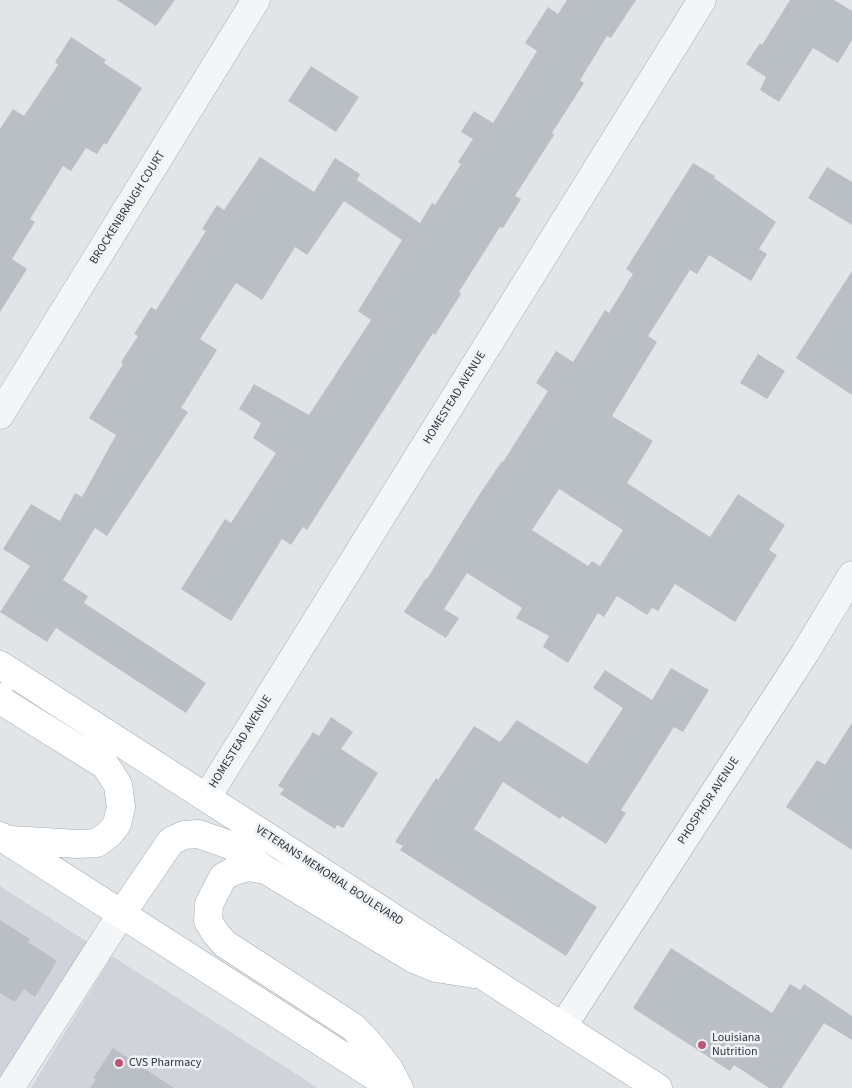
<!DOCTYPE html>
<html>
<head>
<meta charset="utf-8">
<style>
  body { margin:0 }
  canvas { display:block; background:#e1e5e8 }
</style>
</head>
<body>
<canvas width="852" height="1088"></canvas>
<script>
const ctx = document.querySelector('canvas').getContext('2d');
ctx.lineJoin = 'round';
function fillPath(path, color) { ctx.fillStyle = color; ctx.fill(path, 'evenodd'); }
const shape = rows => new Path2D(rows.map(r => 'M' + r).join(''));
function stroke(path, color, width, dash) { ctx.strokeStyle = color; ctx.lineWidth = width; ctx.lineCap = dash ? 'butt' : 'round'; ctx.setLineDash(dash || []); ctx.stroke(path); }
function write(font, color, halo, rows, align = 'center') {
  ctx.font = font + ' "Source Sans 3",sans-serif'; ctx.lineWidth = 5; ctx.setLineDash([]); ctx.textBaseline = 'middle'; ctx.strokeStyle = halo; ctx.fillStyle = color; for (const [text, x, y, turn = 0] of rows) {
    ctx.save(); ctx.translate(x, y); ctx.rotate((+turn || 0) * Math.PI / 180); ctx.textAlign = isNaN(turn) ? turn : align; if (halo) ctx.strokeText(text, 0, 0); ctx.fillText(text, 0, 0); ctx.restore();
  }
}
const built = shape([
  [0,886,89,943,0,1082],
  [112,956,318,1088,31,1088]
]);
const building = shape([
  [117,0,175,0,156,26],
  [567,0,636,0,611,38,607,36,580,80,584,83,552,133,554,135,515,196,521,199,503,228,500,227,459,292,461,294,435,335,433,333,307,530,303,527,291,545,282,539,231,621,181,589,225,519,231,523,276,453,253,438,261,423,239,409,254,384,309,415,371,320,358,311,402,240,344,201,307,255,295,247,262,300,236,283,200,339,217,350,181,408,188,412,107,536,95,528,63,580,88,596,84,603,206,683,186,713,56,628,47,642,0,612,30,566,3,549,31,504,60,521,75,493,82,497,116,435,89,418,123,364,121,362,138,336,134,334,151,307,156,310,206,231,202,229,217,205,224,210,260,157,314,192,335,158,360,174,357,180,420,223,432,203,435,205,461,164,458,162,473,139,461,132,474,111,493,123,537,51,525,43,548,7,558,14],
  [790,0,834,0,852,11,852,40,838,63,813,48,779,102,760,90,766,77,746,64,760,43,762,45],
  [71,37,106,60,104,63,142,88,106,145,104,143,97,154,86,148,71,171,63,166,30,219,35,222,12,259,27,269,0,312,0,129,13,109,24,116,58,65,55,62],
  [311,66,359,97,336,132,288,101],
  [693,163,715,176,714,178,776,222,759,249,767,254,751,281,709,255,697,274,690,270,648,336,657,342,612,416,653,441,627,483,710,537,738,494,785,525,769,550,777,555,735,622,675,584,658,611,652,608,647,615,617,596,604,617,598,613,568,663,543,647,549,636,516,618,522,608,467,573,444,609,459,618,446,638,404,612,426,578,427,579,479,495,502,461,503,462,548,391,536,383,556,351,573,362,605,310,609,313,633,274,626,269],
  [559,489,623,530,600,566,592,561,588,566,532,530],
  [827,167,852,182,852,225,808,198],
  [852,271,852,395,796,358],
  [758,354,785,371,767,399,740,383],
  [671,668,709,690,683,732,674,727,621,810,626,813,606,844,562,816,560,819,503,782,474,829,597,907,566,956,400,850,403,846,395,842,436,778,438,780,474,726,500,742,517,720,587,764,623,708,593,688,605,670,652,700],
  [331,717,353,732,341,749,378,773,343,828,337,825,335,829,280,794,284,789,278,786,313,732,319,736],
  [852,723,852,850,786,807,817,760,825,765],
  [0,920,30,939,28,942,57,961,35,997,24,989,15,1002,0,993],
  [671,948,772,1013,790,984,800,990,804,984,852,1016,852,1040,824,1023,782,1088,769,1088,734,1065,730,1071,633,1008],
  [113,1048,174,1088,90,1088,96,1080,93,1078]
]);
const street = shape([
  [0,415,256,0],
  [207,797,702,0],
  [563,1026,805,653,852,575],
  [10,1088,122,913]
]);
const primary = shape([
  [0,665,658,1088],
  [0,697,2,701,106,766,118,785,121,807,117,824,109,834,97,843,78,844,10,840],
  [0,836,393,1088],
  [122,913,171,841,184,835,198,834,230,845,266,870],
  [399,1088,389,1069,371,1046,353,1027,225,944,216,934,208,921,209,904,223,877,232,872,248,867,266,870,414,959,436,968,474,974]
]);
const markers = [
  [702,1045,5,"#be5574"],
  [119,1063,5,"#be5574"]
];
const streetNames = [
  ["BROCKENBRAUGH COURT",128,208,-58],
  ["HOMESTEAD AVENUE",455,398,-58],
  ["HOMESTEAD AVENUE",241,742,-58],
  ["PHOSPHOR AVENUE",709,801,-57],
  ["VETERANS MEMORIAL BOULEVARD",329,876,33]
];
const poiNames = [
  ["Louisiana",712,1038],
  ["Nutrition",712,1052],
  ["CVS Pharmacy",129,1063]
];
fillPath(built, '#d0d4da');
fillPath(building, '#b9bfc4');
stroke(street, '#a7adb2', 29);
stroke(primary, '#a2abb2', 29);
stroke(street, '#f3f5f7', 28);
stroke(primary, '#fff', 28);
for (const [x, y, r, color] of markers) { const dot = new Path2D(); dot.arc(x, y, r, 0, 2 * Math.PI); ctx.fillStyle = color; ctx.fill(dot); stroke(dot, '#f0f3f6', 2); }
write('12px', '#2b353e', '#f0f3f6', streetNames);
write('12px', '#2b353e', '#f0f3f6', poiNames, 'left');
</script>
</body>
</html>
